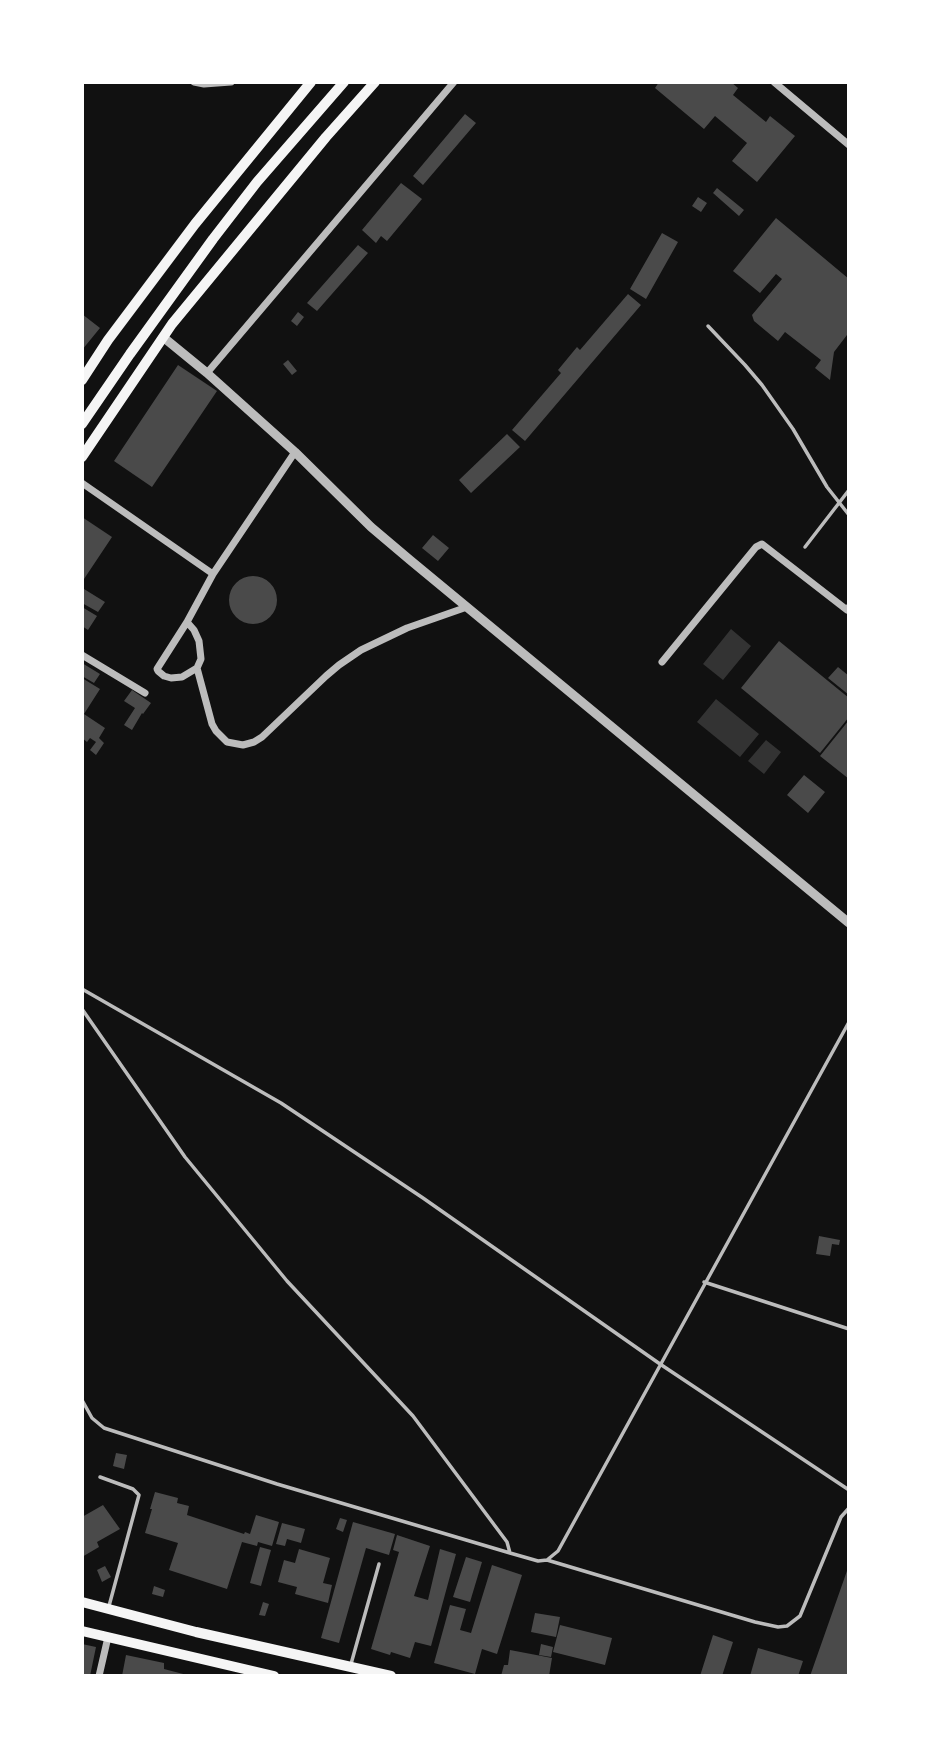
<!DOCTYPE html>
<html>
<head>
<meta charset="utf-8">
<style>
  body { margin:0 }
  #map { position:relative; width:931px; height:1758px; overflow:hidden; background:#111; font-family:"DM Sans",sans-serif }
  canvas { display:block }
  .frame { position:absolute; inset:0; border:84px solid #fff; pointer-events:none }
</style>
</head>
<body>
<div id="map">
<canvas width="931" height="1758"></canvas>
<div class="frame"></div>
</div>
<script>
const ctx = document.querySelector('canvas').getContext('2d');
ctx.lineJoin = 'round';
function fillPath(path, color) { ctx.fillStyle = color; ctx.fill(path, 'evenodd'); }
const shape = rows => new Path2D(rows.map(r => 'M' + r).join(''));
function stroke(path, color, width, dash) { ctx.strokeStyle = color; ctx.lineWidth = width; ctx.lineCap = dash ? 'butt' : 'round'; ctx.setLineDash(dash || []); ctx.stroke(path); }
const water = shape([
  [731,629,751,646,723,680,703,664],
  [716,699,759,734,740,757,697,722],
  [766,740,781,752,764,774,748,761]
]);
const building = shape([
  [659,82,731,82,738,88,733,95,766,122,770,116,795,136,757,182,732,161,747,143,715,116,704,129,655,88],
  [465,114,476,123,423,185,413,176],
  [401,183,422,199,387,241,381,236,376,243,362,230],
  [717,188,744,210,739,216,713,193],
  [698,197,707,203,701,212,692,206],
  [776,218,849,279,849,335,847,335,834,352,830,380,815,368,821,360,785,332,778,341,754,321,752,315,782,279,776,274,760,293,733,271],
  [662,233,678,242,646,299,630,289],
  [358,245,368,253,317,311,307,303],
  [628,294,641,305,525,441,512,430,561,373,558,370,577,347,580,350],
  [298,312,304,317,297,326,291,321],
  [82,314,100,328,82,350],
  [288,360,297,371,292,375,283,364],
  [178,365,217,391,152,487,114,461],
  [507,434,520,447,471,493,459,480],
  [82,517,112,537,82,582],
  [433,535,449,548,438,561,422,548],
  '229 600a24 24 0 1 1 48 0a24 24 0 1 1-48 0Z',
  [84,589,105,602,98,612,82,603,82,593],
  [82,607,97,616,88,630,82,626],
  [779,641,849,698,849,717,820,753,741,688],
  [82,663,100,674,94,683,82,676],
  [838,667,849,676,849,695,828,678],
  [82,678,100,689,84,714,105,728,99,738,104,743,96,755,90,750,96,742,90,738,87,742,82,738],
  [132,690,151,703,143,714,142,713,132,730,124,725,135,708,124,701],
  [849,720,849,779,820,756],
  [804,775,825,792,808,813,787,795],
  [819,1236,840,1240,839,1245,832,1244,830,1256,816,1254],
  [116,1453,127,1455,124,1469,113,1466],
  [155,1492,178,1498,177,1503,189,1506,187,1515,244,1534,245,1532,250,1534,256,1515,279,1522,272,1546,258,1542,257,1546,242,1542,227,1589,169,1570,178,1543,145,1533,152,1509,150,1509],
  [103,1505,120,1529,97,1542,99,1547,82,1557,82,1517],
  [340,1518,347,1520,343,1532,336,1529],
  [353,1522,395,1534,389,1555,366,1548,339,1643,321,1638],
  [282,1523,305,1529,301,1543,287,1539,285,1546,276,1544],
  [397,1535,430,1546,414,1596,428,1600,440,1549,456,1554,431,1646,415,1642,410,1658,391,1652,390,1655,371,1649,399,1552,393,1550],
  [260,1547,271,1550,261,1586,250,1583],
  [299,1549,330,1558,323,1583,332,1585,328,1603,295,1594,297,1587,278,1582,284,1560,295,1563],
  [466,1557,482,1562,470,1602,453,1597],
  [492,1565,522,1575,497,1654,482,1649,475,1674,434,1663,450,1605,466,1609,460,1630,471,1633],
  [105,1566,111,1577,102,1582,97,1570],
  [848,1568,849,1676,810,1676],
  [154,1586,165,1590,163,1597,152,1594],
  [263,1602,269,1604,265,1616,259,1615],
  [535,1613,560,1617,556,1637,531,1632],
  [560,1625,612,1638,605,1665,553,1652],
  [713,1635,733,1642,722,1676,700,1676],
  [82,1644,96,1647,90,1676,82,1676],
  [541,1644,553,1647,551,1657,539,1655],
  [758,1648,803,1661,798,1676,750,1676],
  [510,1650,552,1658,549,1676,501,1676,504,1665,508,1665],
  [126,1655,164,1663,164,1669,191,1676,122,1676]
]);
const service = shape([
  [708,326,745,365,762,385,793,429,827,487,849,515],
  [805,547,849,490],
  [82,989,281,1103,423,1198,660,1364,849,1490],
  [82,1009,185,1157,287,1281,413,1416,507,1542,510,1553],
  [704,1282,849,1329],
  [82,1400,92,1418,104,1428,277,1484,510,1553,538,1561,547,1560,558,1551,849,1022],
  [100,1477,133,1489,139,1495,109,1606],
  [547,1560,755,1622,778,1627,787,1626,800,1616,841,1517,849,1508],
  [351,1664,379,1564]
]);
const minor = shape([
  [194,82,204,84,231,82],
  [774,82,849,145],
  [207,373,454,82],
  [82,483,213,574],
  [187,622,194,630,199,641,201,659,197,668,212,724,216,731,227,742,243,745,254,742,262,737,326,676,339,665,361,650,407,628,467,607],
  [82,655,145,693],
  [662,662,756,547,762,544,847,610,849,607],
  [197,668,182,677,171,678,164,676,158,671,157,669,187,622,213,574,295,452],
  [99,1676,108,1637]
]);
const tertiary = shape([
  [163,337,207,373,295,452,371,527,410,560,849,923]
]);
const secondary = shape([
  [82,1602,196,1632,391,1676],
  [82,1631,274,1676]
]);
const primary = shape([
  [82,380,108,340,195,224,311,82],
  [82,424,130,354,213,239,257,182,344,82],
  [82,457,172,324,326,137,375,82]
]);
fillPath(water, '#333');
fillPath(building, '#4a4a4a');
stroke(service, '#bcbcbc', 3.5);
stroke(minor, '#bcbcbc', 7);
stroke(tertiary, '#bcbcbc', 9);
stroke(secondary, '#f5f5f5', 10);
stroke(primary, '#f5f5f5', 10);
</script>
</body>
</html>
